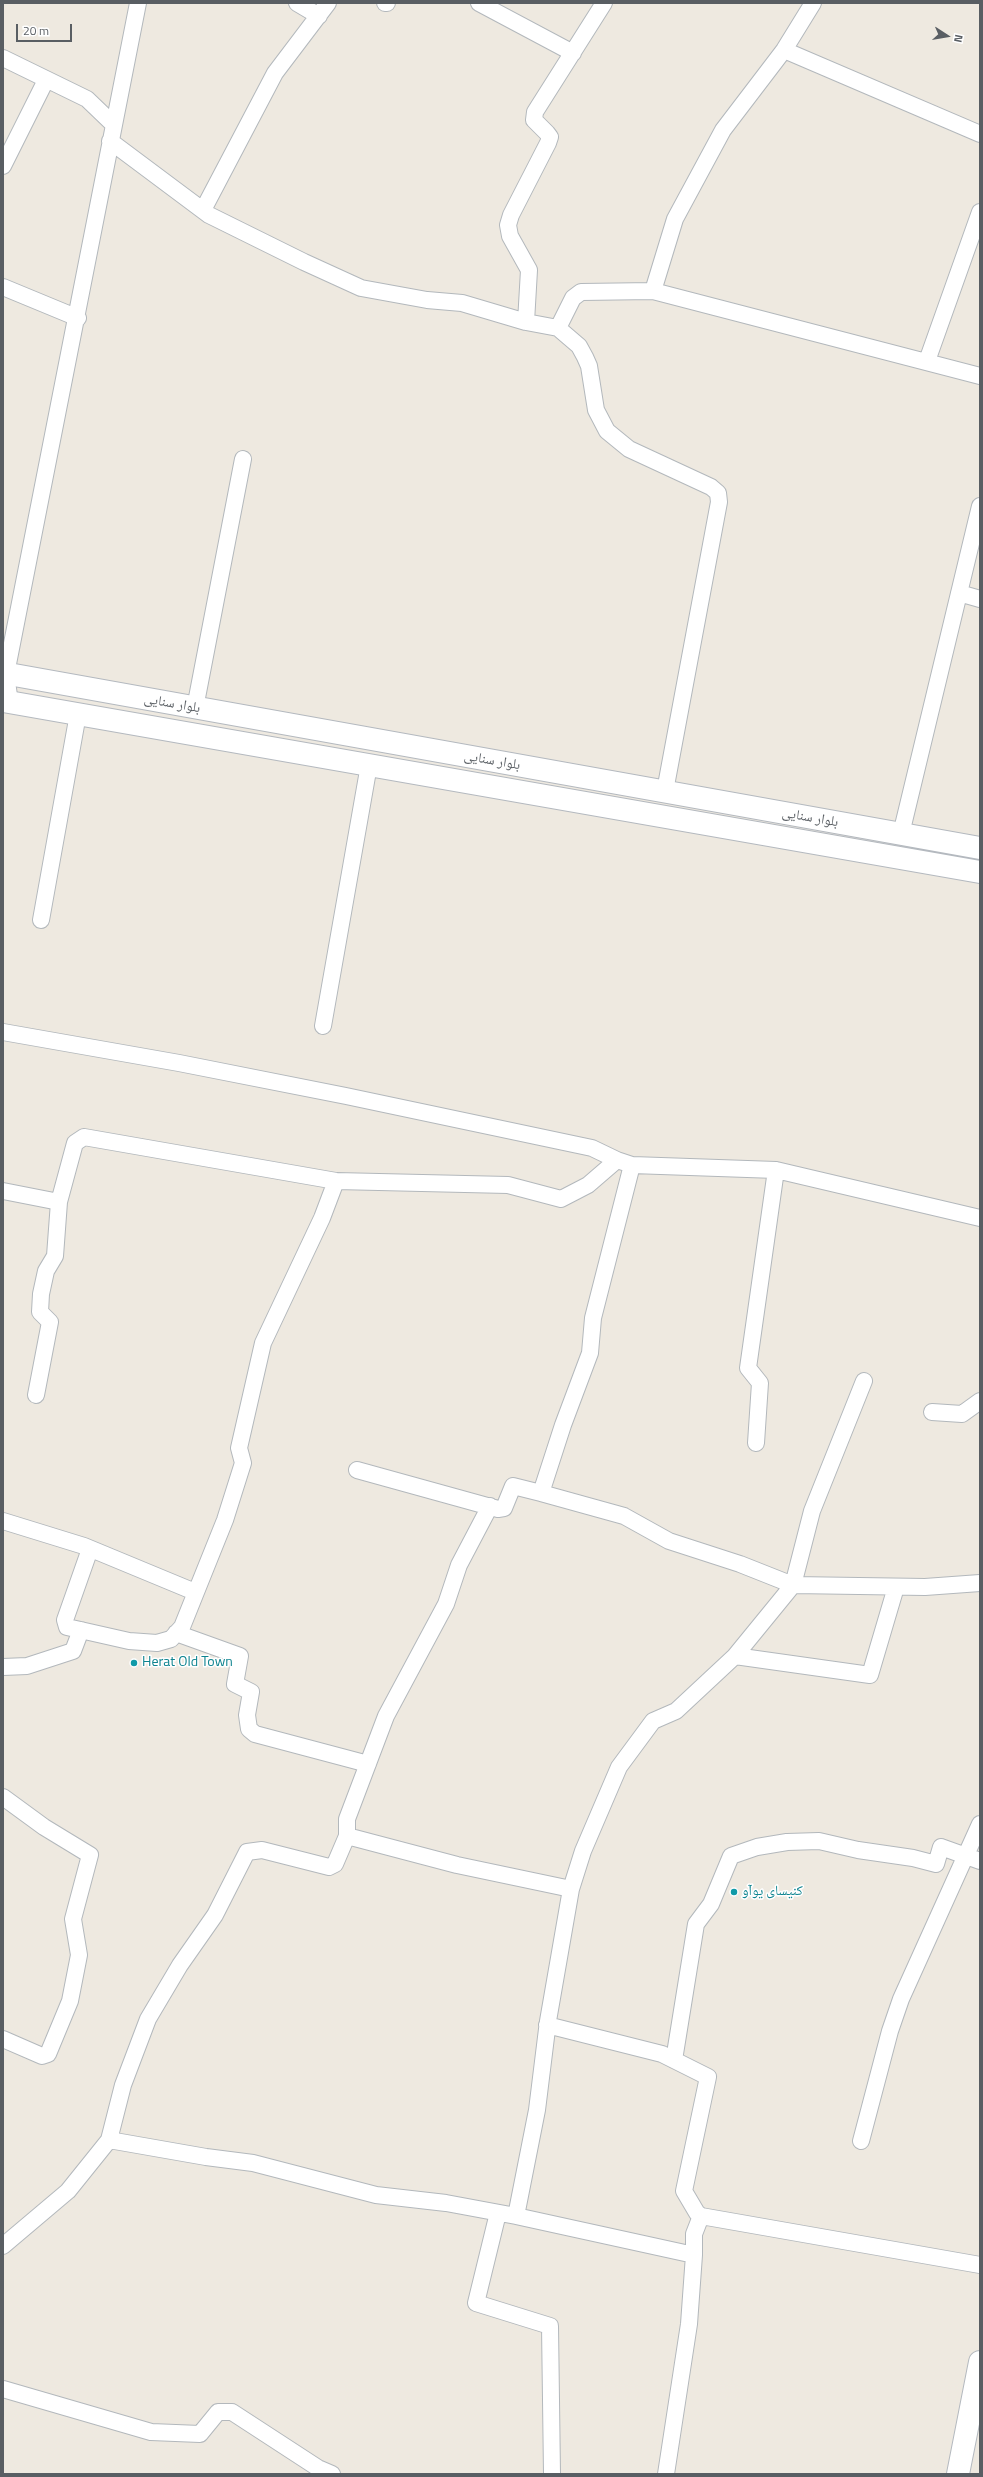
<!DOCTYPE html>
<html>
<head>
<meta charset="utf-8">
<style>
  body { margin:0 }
  #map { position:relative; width:983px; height:2477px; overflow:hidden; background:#eee9e0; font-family:"Titillium Web",sans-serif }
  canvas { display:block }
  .frame { position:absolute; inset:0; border:4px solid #595e63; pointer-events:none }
  .north { position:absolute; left:927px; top:16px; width:40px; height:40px; -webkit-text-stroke:3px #fff; paint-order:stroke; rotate:102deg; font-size:11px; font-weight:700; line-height:16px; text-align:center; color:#595e63 }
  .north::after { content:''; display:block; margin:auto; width:14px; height:18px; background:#595e63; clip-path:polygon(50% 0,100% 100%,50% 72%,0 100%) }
  .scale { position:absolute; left:16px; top:24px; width:56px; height:18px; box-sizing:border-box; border:2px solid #595e63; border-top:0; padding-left:5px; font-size:12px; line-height:14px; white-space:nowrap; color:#595e63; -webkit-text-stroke:3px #fff; paint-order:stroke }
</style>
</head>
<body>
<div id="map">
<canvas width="983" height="2477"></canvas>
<div class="frame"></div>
<div class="north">N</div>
<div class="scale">20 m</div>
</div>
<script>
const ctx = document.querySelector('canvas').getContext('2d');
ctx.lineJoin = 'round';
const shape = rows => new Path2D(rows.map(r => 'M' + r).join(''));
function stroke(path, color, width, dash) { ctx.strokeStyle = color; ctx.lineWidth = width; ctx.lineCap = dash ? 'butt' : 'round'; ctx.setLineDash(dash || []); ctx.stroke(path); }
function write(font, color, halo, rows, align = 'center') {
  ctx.font = font + ' "Titillium Web","Noto Naskh Arabic",sans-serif'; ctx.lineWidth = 3; ctx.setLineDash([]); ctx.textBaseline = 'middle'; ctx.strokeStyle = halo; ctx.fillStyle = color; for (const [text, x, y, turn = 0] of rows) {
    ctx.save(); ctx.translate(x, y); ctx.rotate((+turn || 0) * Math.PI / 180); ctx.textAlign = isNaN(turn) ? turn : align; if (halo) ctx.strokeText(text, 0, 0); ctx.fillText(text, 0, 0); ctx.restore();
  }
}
const street = shape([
  [297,3,319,16],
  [385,3,387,3],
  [479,3,573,53],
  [784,50,980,134],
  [3,58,87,99,113,124],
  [110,141,209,215,304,262,361,288,427,300,462,303,526,322,558,328,579,346,585,357,589,366,596,410,607,431,629,449,711,487,718,493,719,502,665,791],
  [3,166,46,80],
  [203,210,275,73,328,3],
  [3,287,78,318],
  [653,291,675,219,723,130,784,50,813,3],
  [526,322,529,270,510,236,508,225,511,215,548,143,550,137,547,133,534,120,535,112,604,3],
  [558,328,573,298,581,292,653,291,980,376],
  [927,361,980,212],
  [959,593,980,599],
  [10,703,6,674,138,3],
  [195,708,243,459],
  [901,834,980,506],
  [41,920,78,714],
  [323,1026,369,765],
  [3,1032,179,1063,346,1096,592,1148,617,1160],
  [3,1191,59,1202,75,1143,84,1137,336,1181,508,1185,561,1199,588,1185,617,1160,632,1165,776,1170,980,1218],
  [36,1395,50,1322,40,1312,41,1294,46,1271,55,1256,59,1202],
  [932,1412,962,1414,980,1401],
  [756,1443,760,1383,748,1368,776,1170],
  [357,1470,498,1509,504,1508,513,1486,541,1493,563,1425,590,1353,593,1318,632,1165],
  [541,1493,624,1516,669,1541,740,1564,793,1585,925,1587,980,1583],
  [3,1521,84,1546,195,1592],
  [90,1549,65,1620,67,1627,129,1641,157,1643,171,1639,182,1627,225,1520,243,1463,239,1448,263,1343,322,1218,336,1181],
  [176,1633,240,1656,235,1684,251,1692,247,1715,249,1729,255,1734,368,1764],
  [735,1656,870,1675,896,1587],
  [3,1667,27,1666,73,1651,81,1630],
  [3,1797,44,1827,90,1855,73,1919,79,1955,70,2001,48,2054,42,2056,3,2039],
  [347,1836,457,1865,571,1889],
  [547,2025,662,2054,708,2077,684,2191,697,2213,701,2216],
  [674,2060,696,1924,711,1904,731,1856,757,1847,787,1842,819,1841,858,1850,913,1858,936,1864,941,1847,980,1861],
  [109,2140,206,2157,253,2163,376,2195,446,2203,516,2216,694,2255,694,2234,701,2216,980,2265],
  [861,2141,890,2031,901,1999,980,1824],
  [498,2213,476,2303,550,2326,552,2474],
  [516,2216,537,2110,548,2021,571,1889,583,1851,619,1767,653,1721,676,1711,735,1656,793,1585,812,1511,864,1381],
  [3,2246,68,2191,109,2140,123,2085,148,2019,180,1965,215,1915,247,1852,262,1850,329,1867,335,1864,347,1836,347,1819,386,1716,446,1604,459,1565,490,1506],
  [3,2389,151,2432,200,2434,218,2412,232,2412,318,2468,332,2474],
  [666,2474,689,2324,694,2255]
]);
const secondary = shape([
  [3,673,980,848],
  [3,701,980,872],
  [958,2474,980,2362]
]);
const markers = [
  [134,1663,4,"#0f9aa8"],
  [734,1892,4,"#0f9aa8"]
];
const streetNames = [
  ["بلوار سنایی",172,704,10],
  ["بلوار سنایی",492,761,10],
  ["بلوار سنایی",810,818,10]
];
const cultureNames = [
  ["Herat Old Town",142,1663],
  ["کنیسای یوآو",742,1892]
];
stroke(street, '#b3b8bc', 18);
stroke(secondary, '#b4b9bf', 24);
stroke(street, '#fff', 16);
stroke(secondary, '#fff', 22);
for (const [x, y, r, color] of markers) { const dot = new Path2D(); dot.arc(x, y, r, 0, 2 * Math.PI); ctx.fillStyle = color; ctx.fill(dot); stroke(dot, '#fff', 1.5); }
write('14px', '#595e63', '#fff', streetNames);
write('14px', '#0d838f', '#fff', cultureNames, 'left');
</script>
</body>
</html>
